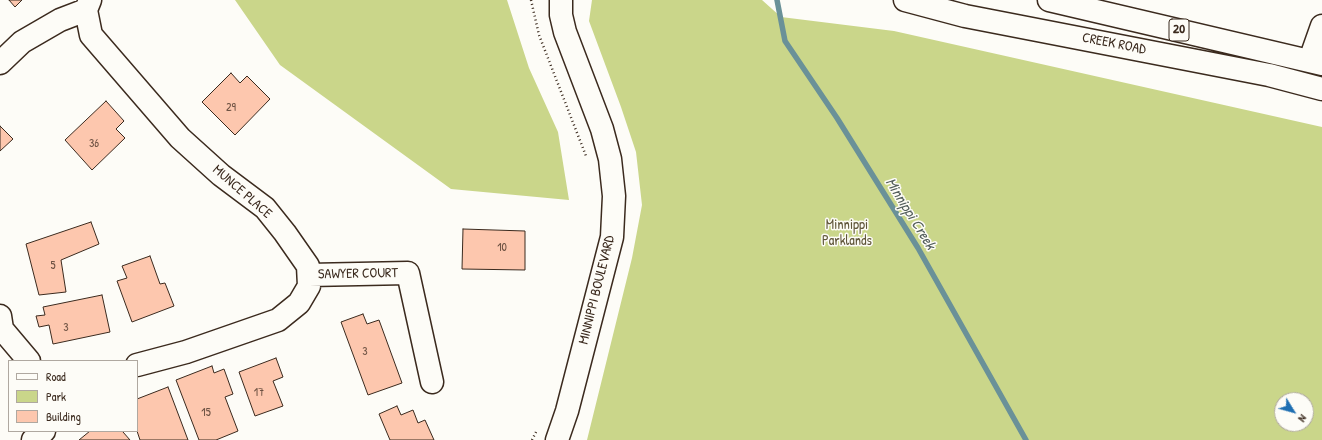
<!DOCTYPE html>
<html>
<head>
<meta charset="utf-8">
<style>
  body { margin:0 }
  #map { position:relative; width:1322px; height:440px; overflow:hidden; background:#fdfcf7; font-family:"Patrick Hand",sans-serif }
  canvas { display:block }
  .legend { position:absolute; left:8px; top:360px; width:130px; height:72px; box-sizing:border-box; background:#fdfcf7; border:1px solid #afa8a0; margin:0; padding:5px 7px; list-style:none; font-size:12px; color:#3b2a1e }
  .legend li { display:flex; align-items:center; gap:8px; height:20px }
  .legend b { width:20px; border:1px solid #afa8a0 }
  .north { position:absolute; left:1274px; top:392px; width:40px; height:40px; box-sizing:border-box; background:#fdfcf7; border:1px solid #afa8a0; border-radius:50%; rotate:127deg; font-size:11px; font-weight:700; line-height:16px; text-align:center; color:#3b2a1e }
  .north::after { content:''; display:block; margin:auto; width:14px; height:18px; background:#1f6fb2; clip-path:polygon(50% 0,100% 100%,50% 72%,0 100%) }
</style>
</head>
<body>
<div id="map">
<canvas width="1322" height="440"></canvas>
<ul class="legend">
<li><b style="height:5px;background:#fdfcf7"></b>Road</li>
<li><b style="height:11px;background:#cad68a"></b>Park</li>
<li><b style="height:11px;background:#fdc7ae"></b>Building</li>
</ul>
<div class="north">N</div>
</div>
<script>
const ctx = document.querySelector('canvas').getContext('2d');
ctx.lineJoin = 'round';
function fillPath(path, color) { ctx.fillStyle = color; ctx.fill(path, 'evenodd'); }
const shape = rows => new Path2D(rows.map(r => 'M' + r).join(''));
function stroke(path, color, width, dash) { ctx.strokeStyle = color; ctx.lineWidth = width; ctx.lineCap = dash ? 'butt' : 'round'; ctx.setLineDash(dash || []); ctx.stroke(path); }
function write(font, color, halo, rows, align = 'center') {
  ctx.font = font + ' "Patrick Hand",sans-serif'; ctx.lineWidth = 3; ctx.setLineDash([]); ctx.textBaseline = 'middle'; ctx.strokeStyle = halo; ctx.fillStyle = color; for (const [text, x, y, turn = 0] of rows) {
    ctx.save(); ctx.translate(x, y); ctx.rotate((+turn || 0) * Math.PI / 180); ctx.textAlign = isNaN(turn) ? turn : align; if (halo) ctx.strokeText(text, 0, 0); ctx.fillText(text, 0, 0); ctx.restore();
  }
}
const green = shape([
  [235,0,507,0,529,68,558,132,569,200,451,189,280,65],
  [592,0,762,0,781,17,894,31,1322,127,1322,440,587,440,632,258,642,205,636,152,621,107,589,21],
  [1282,400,1306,400,1306,424,1282,424]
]);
const stream = shape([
  [777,0,785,41,837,118,918,248,1026,440]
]);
const building = shape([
  [9,0,22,0,15,7,9,0],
  [231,73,240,83,247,76,270,99,235,135,202,102,231,73],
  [106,101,124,121,116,129,125,138,92,170,65,140,106,101],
  [0,126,13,139,0,151,0,126],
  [91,222,99,244,61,260,66,292,39,295,26,244,91,222],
  [463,229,525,231,525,270,462,269,463,229],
  [150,256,160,284,165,283,174,306,132,322,117,281,127,278,122,266,150,256],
  [102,295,110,332,53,344,49,325,39,327,36,316,45,315,43,307,102,295],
  [363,314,367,324,379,320,402,383,368,395,341,322,363,314],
  [276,358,283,377,273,381,283,406,255,416,239,372,276,358],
  [212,366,214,373,224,369,233,394,225,397,238,431,216,440,199,440,176,380,212,366],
  [168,387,188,440,140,440,137,431,137,399,168,387],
  [397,406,401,415,413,410,418,423,425,420,434,440,390,440,379,414,397,406],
  [90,431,124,431,123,432,130,440,79,440,90,431]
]);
const path = shape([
  [531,0,539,35,586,156],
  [532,440,537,430]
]);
const minor = shape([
  [90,0,86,10,91,35,180,138,221,175,265,208,285,233,308,266,309,286,299,303,278,320,186,352,137,365],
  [1310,60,1322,26],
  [0,63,22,42,60,20,86,10],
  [309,275,408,273,432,382],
  [0,316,2,329,29,361],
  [33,440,44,431],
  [557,440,567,411,612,237,614,196,610,159,602,129,565,32,561,15,561,0]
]);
const major = shape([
  [905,0,965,16,1269,75,1322,89],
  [1049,0,1322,64]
]);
const numberNames = [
  ["29",231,108],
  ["36",94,144],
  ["10",502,248],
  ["5",53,266],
  ["3",66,328],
  ["3",365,352],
  ["17",259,393],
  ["15",206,413]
];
const shields = [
  [1179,30,20]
];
const shieldNames = [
  ["20",1179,30]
];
const streetNames = [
  ["CREEK ROAD",1114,44,11],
  ["MUNCE PLACE",242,192,41],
  ["SAWYER COURT",358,274,-1],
  ["MINNIPPI BOULEVARD",597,290,-76]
];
const parkNames = [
  ["Minnippi",847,225],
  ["Parklands",847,241]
];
const waterNames = [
  ["Minnippi Creek",910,214,58]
];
fillPath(green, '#cad68a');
stroke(stream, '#6a9198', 5.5);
fillPath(building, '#fdc7ae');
stroke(building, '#3b2a1e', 1);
stroke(minor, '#3b2a1e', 25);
stroke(major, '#3b2a1e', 25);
stroke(path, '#3b2a1e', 2.5, [1, 3]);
stroke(minor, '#fdfcf7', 22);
stroke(major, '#fdfcf7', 22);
write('12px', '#6c5142', null, numberNames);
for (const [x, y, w] of shields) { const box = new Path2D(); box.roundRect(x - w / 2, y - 11, w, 22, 3); ctx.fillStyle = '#fdfcf7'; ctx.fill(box); stroke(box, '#3b2a1e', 1); }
write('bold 13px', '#3b2a1e', null, shieldNames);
write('14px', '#3b2a1e', '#fdfcf7', streetNames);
write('14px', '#5f5539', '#fdfcf7', parkNames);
write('italic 15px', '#535e5b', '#fdfcf7', waterNames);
</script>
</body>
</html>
